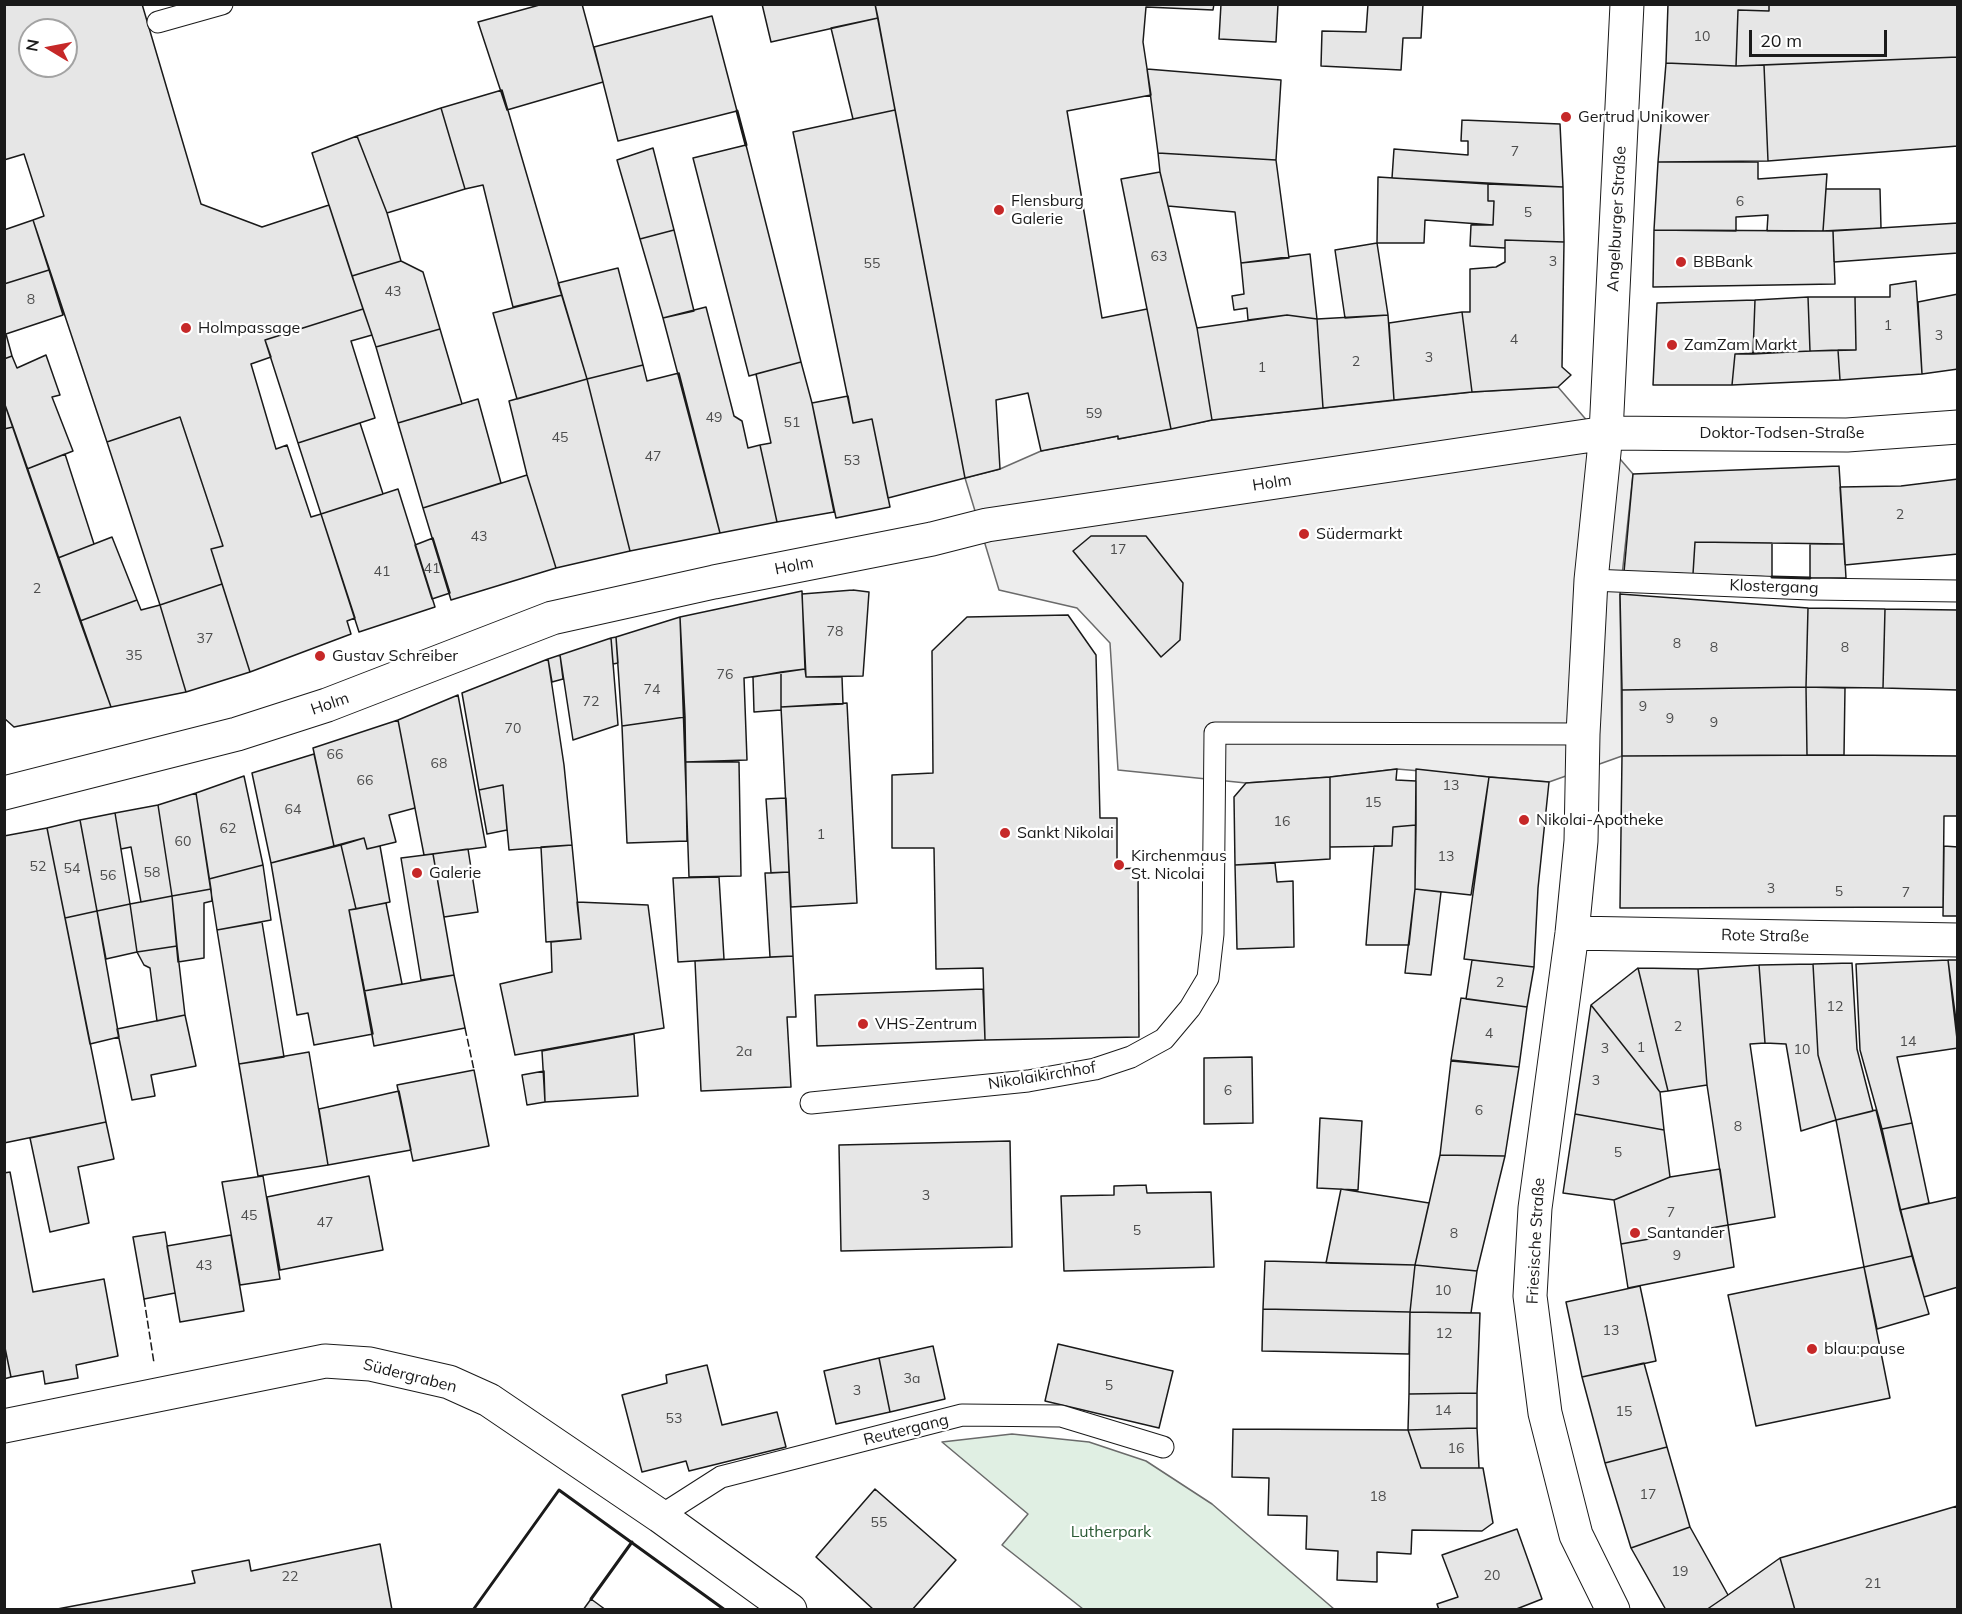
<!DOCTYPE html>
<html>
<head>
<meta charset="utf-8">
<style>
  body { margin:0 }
  #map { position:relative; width:1962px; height:1614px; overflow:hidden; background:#fff; font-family:Mulish,sans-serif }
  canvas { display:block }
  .frame { position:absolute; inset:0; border:6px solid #1a1a1a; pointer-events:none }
  .north { position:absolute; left:18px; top:18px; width:60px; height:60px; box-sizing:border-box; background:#fff; border:2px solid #a3a3a3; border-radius:50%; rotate:280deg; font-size:16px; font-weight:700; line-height:24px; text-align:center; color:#1a1a1a }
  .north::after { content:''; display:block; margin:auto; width:21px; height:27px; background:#c62828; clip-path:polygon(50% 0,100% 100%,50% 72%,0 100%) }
  .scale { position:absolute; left:1749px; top:30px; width:138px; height:27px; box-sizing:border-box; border:3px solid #1a1a1a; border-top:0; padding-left:8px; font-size:18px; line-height:21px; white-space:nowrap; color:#1a1a1a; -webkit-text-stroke:4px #fff; paint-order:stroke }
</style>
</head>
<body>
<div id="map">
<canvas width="1962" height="1614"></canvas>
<div class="frame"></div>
<div class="north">N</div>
<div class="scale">20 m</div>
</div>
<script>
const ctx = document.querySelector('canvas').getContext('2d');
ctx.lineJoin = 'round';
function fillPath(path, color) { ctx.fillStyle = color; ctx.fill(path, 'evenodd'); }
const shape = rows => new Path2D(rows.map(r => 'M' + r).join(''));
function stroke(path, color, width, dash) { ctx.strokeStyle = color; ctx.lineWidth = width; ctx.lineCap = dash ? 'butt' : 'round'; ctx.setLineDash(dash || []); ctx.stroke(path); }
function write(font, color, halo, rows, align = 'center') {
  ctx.font = font + ' Mulish,sans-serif'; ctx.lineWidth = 4.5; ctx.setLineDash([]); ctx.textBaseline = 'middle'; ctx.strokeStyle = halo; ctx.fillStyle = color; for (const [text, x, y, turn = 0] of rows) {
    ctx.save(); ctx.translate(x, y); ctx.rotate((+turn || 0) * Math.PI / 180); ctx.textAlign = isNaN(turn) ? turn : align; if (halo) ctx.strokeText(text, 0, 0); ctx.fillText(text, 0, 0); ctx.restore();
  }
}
const green = shape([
  [1012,1434,1089,1442,1146,1461,1212,1504,1334,1609,1083,1609,1002,1545,1028,1514,942,1442,1012,1434]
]);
const parking = shape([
  [1558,387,1633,474,1620,594,1622,756,1549,782,1397,769,1330,777,1246,783,1118,770,1110,643,1077,608,999,590,965,478,1000,469,1041,451,1118,436,1119,439,1212,420,1472,392,1558,387]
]);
const building = shape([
  [4,4,142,4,201,204,262,227,329,205,363,309,265,340,271,357,251,364,276,449,287,445,311,517,321,514,355,618,347,621,351,634,250,672,211,549,223,546,180,417,107,442,33,220,44,216,24,154,4,160,4,4],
  [30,30,66,30,66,66,30,66,30,30],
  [543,4,582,4,603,82,507,110,478,22,543,4],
  [762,4,875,4,878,18,771,42,762,4],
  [875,4,1214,4,1213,10,1146,7,1143,42,1151,95,1067,111,1102,318,1147,309,1171,429,1118,439,1118,436,1041,451,1028,393,996,400,1000,469,965,478,875,4],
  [1221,4,1278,4,1276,42,1219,39,1221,4],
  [1368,4,1423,4,1421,38,1403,38,1401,70,1321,66,1322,31,1366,32,1368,4],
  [1668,4,1769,4,1769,11,1738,10,1736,66,1666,63,1668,4],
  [1769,4,1958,4,1958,57,1736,66,1738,10,1769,11,1769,4],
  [712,16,737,111,618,141,594,47,712,16],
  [878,18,895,110,853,119,831,28,878,18],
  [1958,57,1958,146,1768,161,1764,65,1958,57],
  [1666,63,1736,66,1764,65,1768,161,1658,162,1666,63],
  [1147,69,1281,80,1276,160,1158,153,1147,69],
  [502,90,562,295,513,307,483,185,465,189,441,108,502,90],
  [441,108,465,189,387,213,357,136,441,108],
  [895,110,965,478,888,498,872,419,853,423,793,132,895,110],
  [1462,120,1560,124,1563,187,1392,178,1394,149,1468,155,1468,141,1461,141,1462,120],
  [357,136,387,213,401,261,352,276,312,153,357,136],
  [746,145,801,362,749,376,693,158,746,145],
  [653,148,674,230,640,239,617,160,653,148],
  [1158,153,1276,160,1289,258,1241,263,1235,212,1168,206,1160,172,1158,153],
  [1658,162,1758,162,1758,179,1827,174,1823,231,1767,231,1768,215,1736,217,1736,231,1654,230,1658,162],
  [1160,172,1197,328,1212,420,1171,429,1121,179,1160,172],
  [1378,177,1488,184,1488,201,1494,201,1493,225,1425,220,1424,243,1377,243,1378,177],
  [1488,184,1563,187,1564,242,1505,240,1505,248,1470,246,1471,225,1493,225,1494,201,1488,201,1488,184],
  [1826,189,1880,189,1881,228,1823,231,1826,189],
  [33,220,49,270,4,284,4,230,33,220],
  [1958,223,1958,253,1834,262,1833,231,1958,223],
  [674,230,694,311,663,318,640,239,674,230],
  [1654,230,1833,231,1835,284,1653,287,1654,230],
  [1505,240,1564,242,1562,367,1571,375,1558,387,1472,392,1462,312,1470,312,1470,269,1496,267,1505,262,1505,240],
  [1377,243,1388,315,1345,318,1335,250,1377,243],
  [1310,254,1317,319,1287,315,1248,320,1247,308,1234,310,1232,296,1244,294,1241,263,1310,254],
  [401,261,423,272,440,329,376,347,352,276,401,261],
  [618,268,643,365,587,379,558,283,618,268],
  [49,270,63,315,6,334,12,356,4,359,4,284,49,270],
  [1916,281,1922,374,1840,380,1838,350,1856,350,1855,297,1890,297,1890,285,1916,281],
  [1958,294,1958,369,1922,374,1918,302,1958,294],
  [562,295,587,379,517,399,493,313,562,295],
  [1808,297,1810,351,1753,354,1755,300,1808,297],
  [1808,297,1855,297,1856,350,1810,351,1808,297],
  [1755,300,1753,354,1735,354,1732,385,1653,385,1657,303,1755,300],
  [706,307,734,416,742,421,748,448,760,445,777,522,720,533,663,318,706,307],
  [363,309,372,335,351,341,375,418,298,443,265,340,363,309],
  [1462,312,1472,392,1394,400,1389,323,1462,312],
  [1287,315,1317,319,1323,408,1212,420,1197,328,1287,315],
  [1388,315,1394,400,1323,408,1317,319,1388,315],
  [440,329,462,404,398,423,376,347,440,329],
  [1838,350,1840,380,1732,385,1735,354,1838,350],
  [46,355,60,395,52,397,73,451,27,469,4,402,4,359,12,356,17,368,46,355],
  [801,362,812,403,834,512,777,522,760,445,771,443,756,374,801,362],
  [643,365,647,381,679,373,720,533,630,551,587,379,643,365],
  [587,379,630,551,556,568,527,475,509,401,587,379],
  [848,396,853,423,872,419,890,507,836,518,812,403,848,396],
  [478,399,501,483,423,508,398,423,478,399],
  [4,402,13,427,4,429,4,402],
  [180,417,223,546,211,549,222,584,160,605,107,442,180,417],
  [360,423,383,494,321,514,298,443,360,423],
  [13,427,111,707,14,727,4,718,4,429,13,427],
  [65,454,94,544,58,558,27,469,65,454],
  [1839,466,1844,544,1695,542,1693,574,1624,572,1633,474,1839,466],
  [527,475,556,568,451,600,423,508,527,475],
  [1958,479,1958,554,1845,565,1840,487,1901,486,1958,479],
  [398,489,435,607,359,632,321,514,398,489],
  [1091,536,1146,536,1183,583,1180,640,1161,657,1073,551,1091,536],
  [112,537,137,600,80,621,58,558,112,537],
  [433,538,450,593,432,599,415,545,433,538],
  [1695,542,1772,543,1772,577,1693,574,1695,542],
  [1810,544,1844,544,1846,578,1810,578,1810,544],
  [222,584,250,672,186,692,160,605,222,584],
  [853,590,869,592,863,676,806,677,802,594,853,590],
  [802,591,805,669,744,678,747,760,685,762,680,617,802,591],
  [1620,594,1808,608,1806,687,1622,690,1620,594],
  [137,600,141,610,160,605,186,692,111,707,80,621,137,600],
  [1808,608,1885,609,1883,688,1806,687,1808,608],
  [1885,609,1958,610,1958,690,1883,688,1885,609],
  [1068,615,1096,655,1100,818,1117,818,1117,869,1138,868,1139,1037,985,1040,983,968,936,969,934,848,892,848,892,775,933,773,932,651,967,617,1068,615],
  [680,617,685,717,622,726,616,637,680,617],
  [616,637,618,663,613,664,611,638,616,637],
  [611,638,618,725,573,740,560,655,611,638],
  [560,655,563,679,552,682,548,659,560,655],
  [548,659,564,765,572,845,509,850,503,785,479,790,462,693,548,659],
  [805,669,806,677,842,677,843,704,781,707,781,672,805,669],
  [781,672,781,710,754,712,753,677,781,672],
  [1806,687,1807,755,1622,756,1622,690,1806,687],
  [1806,687,1845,688,1844,755,1807,755,1806,687],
  [458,695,486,847,424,855,398,720,458,695],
  [847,703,857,903,791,907,781,707,847,703],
  [685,717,687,841,627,843,622,726,685,717],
  [398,720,415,808,389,815,396,842,367,849,364,838,334,846,313,748,398,720],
  [314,754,334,846,271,863,252,773,314,754],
  [1844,755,1958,756,1958,816,1944,816,1943,907,1620,908,1622,756,1844,755],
  [685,762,739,762,741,876,689,877,685,762],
  [1397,769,1396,780,1416,781,1416,825,1393,827,1392,846,1330,847,1330,777,1397,769],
  [1416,769,1489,777,1471,895,1415,889,1416,769],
  [244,776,263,865,209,879,196,793,244,776],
  [1330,777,1330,859,1235,865,1234,797,1246,783,1330,777],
  [1489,777,1549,782,1538,888,1534,967,1464,959,1489,777],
  [503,785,507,830,487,834,479,790,503,785],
  [196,793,211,889,172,896,158,805,196,793],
  [786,798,789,872,771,873,766,799,786,798],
  [158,805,172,896,141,902,131,847,121,849,115,813,158,805],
  [115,813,130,904,97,911,80,820,115,813],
  [80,820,97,911,65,918,47,828,80,820],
  [1416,825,1415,889,1409,945,1366,945,1374,846,1392,846,1393,827,1416,825],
  [47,828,106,1122,4,1143,4,836,47,828],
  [364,838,367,849,380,846,390,902,356,909,341,845,364,838],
  [341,845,356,909,349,910,373,1034,314,1045,308,1013,297,1015,271,863,341,845],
  [572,845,581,939,546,942,541,847,572,845],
  [1944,846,1958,847,1958,916,1943,916,1944,846],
  [468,849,478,912,444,917,433,854,468,849],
  [433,854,454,975,421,980,401,858,433,854],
  [1275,863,1277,882,1293,881,1294,947,1237,949,1235,865,1275,863],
  [263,865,271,920,217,930,209,879,263,865],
  [789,872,793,956,770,957,765,873,789,872],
  [719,877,724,959,678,962,673,878,719,877],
  [211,889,212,901,204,903,204,958,178,962,172,896,211,889],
  [1415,889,1441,892,1431,975,1405,973,1415,889],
  [172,896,177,946,137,952,130,904,172,896],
  [577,902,648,905,664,1028,515,1055,500,984,552,972,551,942,581,939,577,902],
  [386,903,402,984,364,991,349,910,386,903],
  [130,904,137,952,106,959,97,911,130,904],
  [97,911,119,1037,90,1044,65,918,97,911],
  [262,922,284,1057,239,1064,217,930,262,922],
  [177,946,185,1015,157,1021,150,968,144,965,137,952,177,946],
  [793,956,796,1017,787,1017,791,1087,701,1091,695,961,793,956],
  [1472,960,1534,967,1527,1007,1466,999,1472,960],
  [1948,960,1958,1048,1897,1057,1912,1123,1882,1129,1860,1050,1856,964,1948,960],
  [1948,960,1958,960,1958,1035,1948,960],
  [1852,963,1857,1049,1873,1111,1836,1120,1818,1055,1813,964,1852,963],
  [1813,964,1818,1055,1836,1120,1801,1131,1786,1044,1765,1043,1759,965,1813,964],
  [1759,965,1765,1043,1750,1044,1775,1217,1728,1225,1707,1085,1698,969,1759,965],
  [1638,968,1668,1091,1660,1092,1591,1005,1638,968],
  [1638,968,1698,969,1707,1085,1668,1091,1638,968],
  [454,975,465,1028,374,1046,364,991,454,975],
  [983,989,985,1040,817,1046,815,995,983,989],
  [1461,998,1527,1007,1519,1067,1451,1060,1461,998],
  [1591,1005,1660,1092,1664,1130,1575,1114,1591,1005],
  [185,1015,196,1066,151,1075,155,1096,132,1100,117,1029,185,1015],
  [634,1034,638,1096,545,1102,542,1051,634,1034],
  [309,1052,328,1165,258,1176,239,1064,309,1052],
  [1252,1057,1253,1123,1204,1124,1204,1058,1252,1057],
  [1451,1061,1519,1067,1505,1156,1440,1155,1451,1061],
  [474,1070,489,1146,413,1161,397,1085,474,1070],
  [544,1071,545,1102,527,1105,522,1075,544,1071],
  [399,1091,411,1150,328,1165,319,1109,399,1091],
  [1876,1110,1912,1256,1864,1267,1836,1120,1876,1110],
  [1575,1114,1664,1130,1670,1177,1614,1200,1563,1193,1575,1114],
  [1320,1118,1362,1121,1358,1190,1317,1188,1320,1118],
  [106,1122,114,1159,78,1167,89,1223,50,1232,30,1138,106,1122],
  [1912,1123,1929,1203,1900,1210,1882,1129,1912,1123],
  [1010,1141,1012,1247,841,1251,839,1145,1010,1141],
  [1440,1155,1505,1156,1477,1271,1415,1265,1440,1155],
  [1720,1169,1728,1225,1621,1244,1614,1200,1670,1177,1720,1169],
  [10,1172,33,1292,104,1279,118,1356,76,1365,78,1378,45,1384,43,1371,11,1377,4,1343,4,1173,10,1172],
  [263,1176,280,1279,240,1285,222,1182,263,1176],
  [369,1176,383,1250,280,1270,267,1197,369,1176],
  [1146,1185,1147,1193,1211,1192,1214,1267,1064,1271,1061,1196,1114,1195,1114,1186,1146,1185],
  [1341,1189,1429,1203,1415,1265,1326,1263,1341,1189],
  [1958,1197,1958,1287,1924,1297,1900,1210,1958,1197],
  [1728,1225,1734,1267,1628,1288,1621,1244,1728,1225],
  [165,1232,175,1293,144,1299,133,1237,165,1232],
  [231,1235,244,1311,180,1322,167,1246,231,1235],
  [1912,1256,1929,1314,1877,1329,1864,1267,1912,1256],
  [1265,1261,1415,1265,1410,1312,1263,1309,1265,1261],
  [1415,1265,1477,1271,1471,1313,1410,1312,1415,1265],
  [1864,1267,1890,1398,1756,1426,1728,1295,1864,1267],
  [1640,1286,1656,1361,1582,1377,1566,1302,1640,1286],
  [1263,1309,1410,1312,1409,1354,1262,1351,1263,1309],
  [1410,1312,1480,1313,1477,1393,1409,1394,1410,1312],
  [4,1343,11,1377,4,1379,4,1343],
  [1058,1344,1173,1371,1159,1428,1045,1401,1058,1344],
  [933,1346,945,1399,890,1412,879,1358,933,1346],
  [879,1358,890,1412,836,1424,824,1371,879,1358],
  [1644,1363,1667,1447,1605,1463,1582,1377,1644,1363],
  [707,1365,722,1425,777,1412,786,1447,689,1471,686,1461,642,1472,622,1395,667,1383,666,1375,707,1365],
  [1477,1393,1477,1428,1408,1430,1409,1394,1477,1393],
  [1477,1428,1479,1468,1421,1468,1408,1430,1477,1428],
  [1233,1429,1408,1430,1421,1468,1483,1468,1493,1523,1482,1531,1412,1530,1411,1554,1377,1552,1377,1582,1337,1580,1338,1551,1306,1549,1307,1516,1268,1515,1269,1478,1232,1477,1233,1429],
  [1667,1447,1690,1527,1631,1548,1605,1463,1667,1447],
  [875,1489,956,1560,912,1610,874,1610,816,1557,875,1489],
  [1957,1506,1958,1610,1795,1610,1780,1558,1957,1506],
  [1690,1527,1728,1595,1706,1610,1666,1610,1631,1548,1690,1527],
  [1517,1529,1542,1599,1514,1610,1439,1610,1437,1604,1458,1597,1442,1555,1517,1529],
  [380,1544,392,1610,52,1610,195,1583,192,1571,249,1560,251,1571,380,1544],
  [1780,1558,1795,1610,1706,1610,1728,1595,1780,1558],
  [591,1599,606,1610,583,1610,591,1599]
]);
const lane = shape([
  [158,22,222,4],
  [1591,580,1810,589,1958,591],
  [811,1103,1028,1081,1095,1069,1131,1057,1164,1039,1190,1008,1208,978,1213,934,1215,733,1583,734],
  [660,1516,721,1477,962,1415,1061,1416,1163,1447]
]);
const street = shape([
  [4,793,237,734,327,705,552,618,714,582,932,539,987,525,1606,433,1847,435,1958,427],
  [1572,933,1958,940],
  [4,1426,325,1361,370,1364,449,1382,489,1400,660,1516,790,1610],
  [1613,1610,1576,1535,1545,1413,1530,1296,1535,1208,1572,933,1581,841,1583,734,1591,580,1606,433,1627,4]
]);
const fence = shape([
  [465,1028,474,1070],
  [144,1299,154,1363]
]);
const wall = shape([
  [737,111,746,145],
  [1772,577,1810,578],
  [591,1599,632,1542],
  [473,1610,559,1490,725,1610]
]);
const markers = [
  [1566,117,6,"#c62828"],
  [999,210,6,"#c62828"],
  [1681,262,6,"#c62828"],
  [186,328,6,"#c62828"],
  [1672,345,6,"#c62828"],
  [1304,534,6,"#c62828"],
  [320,656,6,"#c62828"],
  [1524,820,6,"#c62828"],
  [1005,833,6,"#c62828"],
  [1119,865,6,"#c62828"],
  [417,873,6,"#c62828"],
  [863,1024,6,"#c62828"],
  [1635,1233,6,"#c62828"],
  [1812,1349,6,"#c62828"]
];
const numberNames = [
  ["10",1702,37],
  ["7",1515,152],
  ["6",1740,202],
  ["5",1528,213],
  ["63",1159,257],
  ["3",1553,262],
  ["55",872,264],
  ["43",393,292],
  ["8",31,300],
  ["1",1888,326],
  ["3",1939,336],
  ["4",1514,340],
  ["3",1429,358],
  ["2",1356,362],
  ["1",1262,368],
  ["59",1094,414],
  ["49",714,418],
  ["51",792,423],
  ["45",560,438],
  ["47",653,457],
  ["53",852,461],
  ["2",1900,515],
  ["43",479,537],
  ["17",1118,550],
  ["41",432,569],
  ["41",382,572],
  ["2",37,589],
  ["78",835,632],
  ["37",205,639],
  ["8",1677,644],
  ["8",1714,648],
  ["8",1845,648],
  ["35",134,656],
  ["76",725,675],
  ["74",652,690],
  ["72",591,702],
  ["9",1643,707],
  ["9",1670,719],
  ["9",1714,723],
  ["70",513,729],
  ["66",335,755],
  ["68",439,764],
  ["66",365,781],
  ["13",1451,786],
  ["15",1373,803],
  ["64",293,810],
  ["16",1282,822],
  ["62",228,829],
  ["1",821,835],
  ["60",183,842],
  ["13",1446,857],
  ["52",38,867],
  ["54",72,869],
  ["58",152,873],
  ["56",108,876],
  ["3",1771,889],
  ["5",1839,892],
  ["7",1906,893],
  ["2",1500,983],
  ["12",1835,1007],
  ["2",1678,1027],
  ["4",1489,1034],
  ["14",1908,1042],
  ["1",1641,1048],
  ["3",1605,1049],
  ["10",1802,1050],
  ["2a",744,1052],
  ["3",1596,1081],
  ["6",1228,1091],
  ["6",1479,1111],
  ["8",1738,1127],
  ["5",1618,1153],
  ["3",926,1196],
  ["7",1671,1213],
  ["45",249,1216],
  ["47",325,1223],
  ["5",1137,1231],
  ["8",1454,1234],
  ["9",1677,1256],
  ["43",204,1266],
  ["10",1443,1291],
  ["13",1611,1331],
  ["12",1444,1334],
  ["3a",912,1379],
  ["5",1109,1386],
  ["3",857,1391],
  ["14",1443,1411],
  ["15",1624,1412],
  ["53",674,1419],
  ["16",1456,1449],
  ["17",1648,1495],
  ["18",1378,1497],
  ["55",879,1523],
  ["19",1680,1572],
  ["20",1492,1576],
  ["22",290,1577],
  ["21",1873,1584]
];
const poiNames = [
  ["Gertrud Unikower",1578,117],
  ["Flensburg",1011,201],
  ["Galerie",1011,219],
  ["BBBank",1693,262],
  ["Holmpassage",198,328],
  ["ZamZam Markt",1684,345],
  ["Südermarkt",1316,534],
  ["Gustav Schreiber",332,656],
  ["Nikolai-Apotheke",1536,820],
  ["Sankt Nikolai",1017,833],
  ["Kirchenmaus",1131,856],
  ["St. Nicolai",1131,874],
  ["Galerie",429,873],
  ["VHS-Zentrum",875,1024],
  ["Santander",1647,1233],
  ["blau:pause",1824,1349]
];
const streetNames = [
  ["Angelburger Straße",1617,219,-87],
  ["Doktor-Todsen-Straße",1782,433],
  ["Holm",1272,483,-9],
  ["Holm",794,566,-11],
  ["Klostergang",1774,587,2],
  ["Holm",330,704,-19],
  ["Rote Straße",1765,936,1],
  ["Nikolaikirchhof",1042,1076,-9],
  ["Friesische Straße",1536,1241,-87],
  ["Südergraben",410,1376,14],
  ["Reutergang",906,1430,-14]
];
const parkNames = [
  ["Lutherpark",1111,1532]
];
fillPath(green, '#e0efe3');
stroke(green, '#6a6a6a', 1.5);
fillPath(parking, '#ededed');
stroke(parking, '#6a6a6a', 1.5);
fillPath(building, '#e6e6e6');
stroke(building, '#1a1a1a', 1.5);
stroke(lane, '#1a1a1a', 23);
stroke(street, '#1a1a1a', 35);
stroke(lane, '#fff', 21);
stroke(street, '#fff', 33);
stroke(fence, '#1a1a1a', 1.5, [8, 3]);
stroke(wall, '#1a1a1a', 3);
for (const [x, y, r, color] of markers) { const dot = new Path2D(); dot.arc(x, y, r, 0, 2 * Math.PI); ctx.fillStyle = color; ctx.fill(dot); stroke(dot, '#fff', 2); }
write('14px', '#4d4d4d', null, numberNames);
write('16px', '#1a1a1a', '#fff', poiNames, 'left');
write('16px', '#1a1a1a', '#fff', streetNames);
write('16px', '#2b5a34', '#fff', parkNames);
</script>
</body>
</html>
